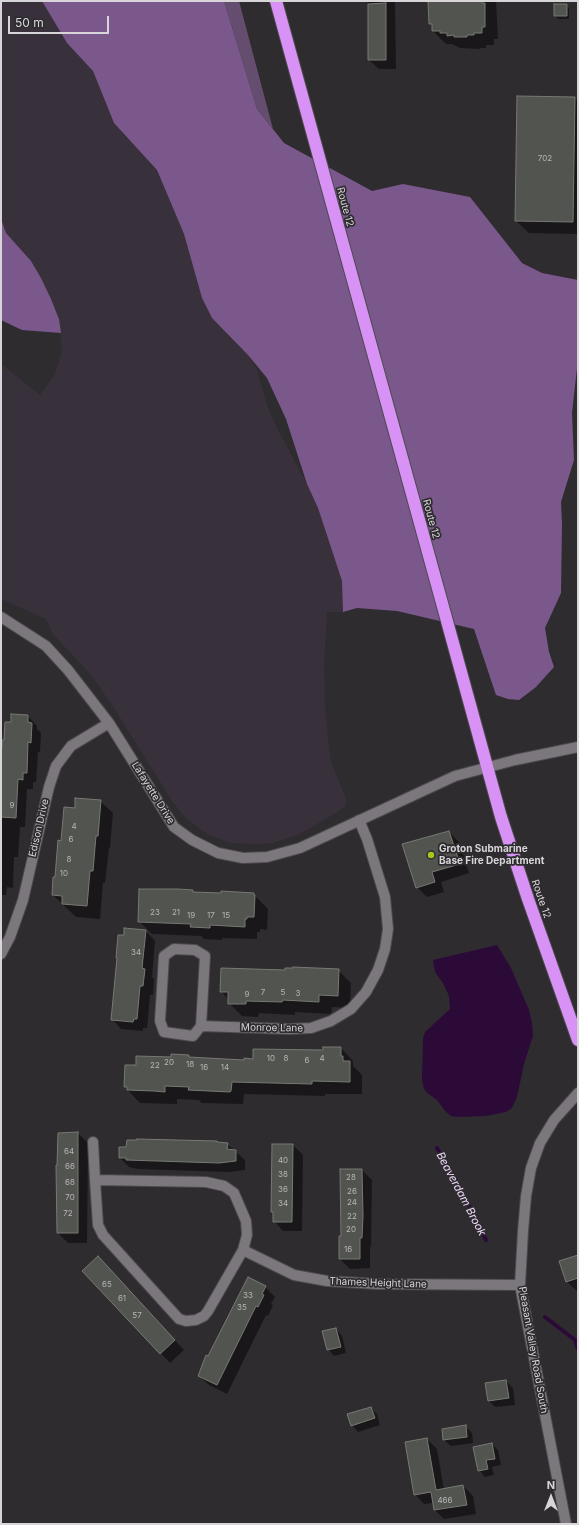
<!DOCTYPE html>
<html>
<head>
<meta charset="utf-8">
<style>
  body { margin:0 }
  #map { position:relative; width:579px; height:1525px; overflow:hidden; background:#2f2c30; font-family:Inter,sans-serif }
  canvas { display:block }
  .frame { position:absolute; inset:0; border:2px solid #d7d5d8; pointer-events:none }
  .north { position:absolute; left:531px; top:1477px; width:40px; height:40px; -webkit-text-stroke:3px #2f2c30; paint-order:stroke; rotate:0deg; font-size:11px; font-weight:700; line-height:16px; text-align:center; color:#d7d5d8 }
  .north::after { content:''; display:block; margin:auto; width:14px; height:18px; background:#d7d5d8; clip-path:polygon(50% 0,100% 100%,50% 72%,0 100%) }
  .scale { position:absolute; left:8px; top:16px; width:101px; height:18px; box-sizing:border-box; border:2px solid #d7d5d8; border-top:0; padding-left:5px; font-size:12px; line-height:14px; white-space:nowrap; color:#d7d5d8; -webkit-text-stroke:3px #2f2c30; paint-order:stroke }
</style>
</head>
<body>
<div id="map">
<canvas width="579" height="1525"></canvas>
<div class="frame"></div>
<div class="north">N</div>
<div class="scale">50 m</div>
</div>
<script>
const ctx = document.querySelector('canvas').getContext('2d');
ctx.lineJoin = 'round';
function fillPath(path, color) { ctx.fillStyle = color; ctx.fill(path, 'evenodd'); }
const shape = rows => new Path2D(rows.map(r => 'M' + r).join(''));
function stroke(path, color, width, dash) { ctx.strokeStyle = color; ctx.lineWidth = width; ctx.lineCap = dash ? 'butt' : 'round'; ctx.setLineDash(dash || []); ctx.stroke(path); }
function write(font, color, halo, rows, align = 'center') {
  ctx.font = font + ' Inter,sans-serif'; ctx.lineWidth = 3.5; ctx.setLineDash([]); ctx.textBaseline = 'middle'; ctx.strokeStyle = halo; ctx.fillStyle = color; for (const [text, x, y, turn = 0] of rows) {
    ctx.save(); ctx.translate(x, y); ctx.rotate((+turn || 0) * Math.PI / 180); ctx.textAlign = isNaN(turn) ? turn : align; if (halo) ctx.strokeText(text, 0, 0); ctx.fillText(text, 0, 0); ctx.restore();
  }
}
const built = shape([
  [1,1,42,1,67,43,93,71,114,123,157,170,184,234,202,298,212,318,248,355,256,367,268,408,277,428,307,484,318,508,342,581,343,612,327,612,324,666,325,707,329,749,331,762,346,799,346,806,326,819,297,835,272,843,256,844,231,843,207,834,185,817,172,801,114,708,92,676,53,634,46,619,1,599,1,364,40,395,55,374,62,352,59,319,51,299,31,261,6,233,1,219]
]);
const green = shape([
  [224,1,239,1,273,129,257,109]
]);
const forest = shape([
  [42,1,224,1,257,109,284,143,372,191,403,184,470,197,522,263,542,273,578,280,578,359,572,413,574,460,561,502,562,524,561,593,545,628,549,652,554,667,536,687,519,700,508,699,496,695,474,629,397,611,357,608,343,612,342,581,318,508,307,484,286,419,267,378,248,355,212,318,202,298,184,234,157,170,114,123,93,71,67,43],
  [1,219,6,233,31,261,41,278,51,299,59,319,61,333,22,330,1,320]
]);
const water = shape([
  [497,945,511,968,529,1010,532,1023,533,1036,524,1064,517,1097,512,1108,506,1112,486,1116,458,1117,451,1116,446,1112,437,1100,426,1092,423,1086,422,1079,423,1038,425,1032,450,1009,449,996,443,983,435,972,433,960]
]);
const shadow = shape([
  [368,1,395,1,396,69,379,69,369,60],
  [429,1,496,1,498,39,494,39,494,45,486,45,486,48,480,48,480,49,460,48,452,44,446,44,433,31,433,27,430,23],
  [566,5,569,8,569,19,558,19,555,16],
  [575,98,578,101,578,234,529,233,516,221],
  [28,716,37,726,37,729,41,733,40,752,38,752,36,782,33,782,33,789,27,789,25,827,20,827,18,857,14,857,13,888,7,887,6,895,1,895,1,749,3,749,12,723],
  [100,801,113,813,110,848,109,848,105,883,103,883,100,919,76,917,53,895,62,842,76,809],
  [449,832,459,842,469,873,441,882,444,892,427,897,417,887],
  [193,891,194,893,253,894,268,909,267,930,260,929,260,932,257,932,257,939,222,938,222,940,204,939,201,936,152,934,139,921],
  [146,931,155,941,152,977,154,979,153,995,150,995,147,1028,143,1028,143,1031,121,1029,112,1019,118,959,124,936],
  [338,970,351,983,350,1008,332,1007,331,1014,295,1012,295,1015,259,1013,258,1017,242,1016,229,1003,229,1000,221,991,286,971],
  [341,1048,353,1061,353,1066,362,1075,362,1094,325,1094,325,1096,244,1094,243,1104,202,1103,199,1100,177,1099,177,1104,140,1103,125,1087,137,1066,172,1058,189,1056,191,1058,245,1061],
  [78,1133,88,1143,87,1243,68,1243,58,1233],
  [218,1143,227,1144,245,1160,245,1170,229,1172,137,1169,129,1167,120,1158,127,1148],
  [273,1145,293,1145,303,1155,302,1231,283,1231,274,1221,274,1213,272,1211],
  [362,1170,372,1180,371,1247,370,1247,370,1268,350,1269,340,1259,342,1237],
  [578,1256,578,1291,577,1291,567,1282],
  [107,1267,184,1350,170,1363,84,1271],
  [265,1287,275,1297,271,1304,273,1305,268,1316,266,1315,227,1394,209,1385,199,1376],
  [336,1329,342,1336,346,1353,334,1356,328,1349],
  [506,1381,513,1388,515,1405,495,1407,489,1401,486,1384],
  [371,1408,377,1414,380,1425,358,1432,352,1425],
  [465,1426,472,1433,473,1443,451,1446,444,1440],
  [427,1439,437,1449,444,1490,463,1486,473,1496,476,1514,444,1519,435,1510,433,1503,424,1504,415,1494],
  [492,1444,498,1450,501,1465,492,1467,494,1475,485,1477,479,1470]
]);
const stream = shape([
  [437,1148,466,1200,486,1240],
  [545,1317,575,1340,578,1349]
]);
const building = shape([
  [428,1,481,1,482,3,485,3,485,27,482,27,482,33,474,33,474,35,467,35,467,37,454,37,454,35,447,36,447,33,440,33,440,31,432,31,432,24,429,24,428,1],
  [386,3,386,60,368,60,368,4,386,3],
  [554,4,567,4,567,16,554,16,554,4],
  [517,96,575,97,573,222,515,221,517,96],
  [11,714,28,715,28,722,32,723,31,743,28,742,27,773,23,773,23,780,18,779,16,818,1,817,1,748,2,748,2,740,4,740,5,722,11,722,11,714],
  [75,798,101,800,98,836,96,836,93,871,90,871,87,906,62,904,62,896,52,895,53,877,55,877,58,840,61,841,64,807,75,808,75,798],
  [449,831,460,864,432,872,435,882,416,888,402,844,449,831],
  [139,889,178,889,193,890,193,892,221,893,221,891,254,893,254,895,255,895,254,917,247,917,247,919,245,919,245,927,210,925,210,928,190,927,191,924,138,922,139,889],
  [124,928,146,930,142,968,145,969,143,986,140,986,137,1019,134,1019,133,1022,111,1020,117,958,116,958,118,935,124,935,124,928],
  [293,967,339,969,338,996,319,995,319,1002,283,1000,282,1002,246,1001,246,1004,228,1004,228,992,220,992,221,968,285,970,285,968,293,968,293,967],
  [323,1047,341,1047,341,1056,343,1056,343,1061,350,1061,350,1082,312,1081,312,1084,232,1082,231,1091,230,1092,188,1090,189,1087,165,1086,165,1092,154,1091,127,1090,127,1087,124,1087,125,1065,136,1065,136,1056,171,1057,171,1054,189,1055,189,1057,244,1060,244,1058,253,1059,253,1049,323,1050,323,1047],
  [78,1132,78,1233,57,1233,56,1165,57,1165,58,1133,78,1132],
  [137,1139,217,1141,217,1142,228,1143,227,1149,236,1150,236,1161,219,1163,126,1160,126,1158,119,1158,119,1147,126,1147,127,1140,137,1140,137,1139],
  [272,1144,293,1144,292,1222,273,1222,273,1212,271,1212,272,1144],
  [340,1169,362,1169,363,1216,362,1238,360,1238,360,1259,339,1259,339,1236,341,1236,340,1169],
  [578,1255,578,1278,566,1282,559,1261,578,1255],
  [98,1256,175,1340,160,1354,82,1271,98,1256],
  [248,1277,266,1286,262,1294,264,1295,258,1307,256,1306,217,1385,198,1376,206,1355,208,1356,248,1277],
  [336,1328,341,1347,327,1350,322,1331,336,1328],
  [506,1380,509,1398,488,1401,485,1383,506,1380],
  [371,1407,375,1418,351,1426,347,1414,371,1407],
  [466,1425,467,1437,443,1440,442,1429,466,1425],
  [427,1438,436,1490,463,1485,467,1505,434,1510,431,1492,414,1495,405,1442,427,1438],
  [492,1443,495,1459,486,1460,488,1469,478,1471,473,1447,492,1443]
]);
const minor = shape([
  [1,617,46,646,68,670,109,723,174,827,192,840,218,853,243,858,267,857,300,848,455,776,515,760,578,747],
  [1,954,10,937,23,900,49,787,56,766,71,746,109,723],
  [201,1026,205,956,195,950,174,949,164,956,160,1021,164,1032,193,1036,201,1026,289,1029,311,1028,331,1021,351,1009,366,992,378,970,385,949,388,929,385,897,367,839,359,820],
  [93,1142,95,1180,98,1225,103,1235,179,1319,186,1321,196,1320,204,1316,208,1311,243,1250,247,1235,246,1221,234,1193,224,1186,206,1182,95,1180],
  [243,1250,294,1275,327,1281,378,1284,520,1285],
  [566,1524,520,1285,523,1231,526,1196,531,1168,540,1143,554,1120,578,1093]
]);
const highway = shape([
  [276,1,501,817,528,899,578,1040]
]);
const markers = [
  [431,855,4,"#a8c71c"]
];
const numberNames = [
  ["702",545,159],
  ["9",12,806],
  ["4",74,827],
  ["6",71,840],
  ["8",69,860],
  ["10",64,874],
  ["23",155,913],
  ["21",176,913],
  ["19",191,916],
  ["17",211,916],
  ["15",226,916],
  ["34",136,953],
  ["7",263,993],
  ["5",283,993],
  ["3",298,994],
  ["9",247,995],
  ["10",271,1059],
  ["8",286,1059],
  ["4",322,1059],
  ["6",307,1061],
  ["20",169,1063],
  ["18",190,1065],
  ["22",155,1066],
  ["16",204,1068],
  ["14",225,1068],
  ["64",69,1152],
  ["40",283,1161],
  ["66",70,1167],
  ["38",283,1175],
  ["28",351,1178],
  ["68",70,1183],
  ["36",283,1190],
  ["26",352,1192],
  ["70",70,1198],
  ["24",352,1203],
  ["34",283,1204],
  ["72",68,1214],
  ["22",352,1217],
  ["20",351,1230],
  ["16",348,1250],
  ["65",107,1285],
  ["33",248,1296],
  ["61",122,1299],
  ["35",242,1308],
  ["57",137,1316],
  ["466",445,1501]
];
const streetNames = [
  ["Route 12",345,207,75],
  ["Route 12",431,519,75],
  ["Lafayette Drive",153,793,58],
  ["Edison Drive",39,828,-77],
  ["Route 12",541,899,71],
  ["Monroe Lane",272,1028,1],
  ["Thames Height Lane",378,1283,2],
  ["Pleasant Valley Road South",533,1350,80]
];
const poiNames = [
  ["Groton Submarine",439,849],
  ["Base Fire Department",439,861]
];
const waterNames = [
  ["Beaverdam Brook",461,1194,62]
];
fillPath(built, '#38313b');
fillPath(green, '#644d6e');
fillPath(forest, '#7b588b');
fillPath(water, '#2b0a38');
fillPath(shadow, '#0007');
stroke(stream, '#2b0a38', 4);
fillPath(building, '#52544f');
stroke(building, '#777973', 1);
stroke(minor, '#4d4a4e', 12);
stroke(highway, '#4d4a4e', 14);
stroke(minor, '#7b777c', 10);
stroke(highway, '#d892f6', 12);
for (const [x, y, r, color] of markers) { const dot = new Path2D(); dot.arc(x, y, r, 0, 2 * Math.PI); ctx.fillStyle = color; ctx.fill(dot); stroke(dot, '#2f2c30', 1.5); }
write('8px', '#b6b5b6', null, numberNames);
write('10px', '#d7d5d8', '#2f2c30', streetNames);
write('bold 10px', '#d7d5d8', '#2f2c30', poiNames, 'left');
write('italic 11px', '#efdaf9', '#2f2c30', waterNames);
</script>
</body>
</html>
